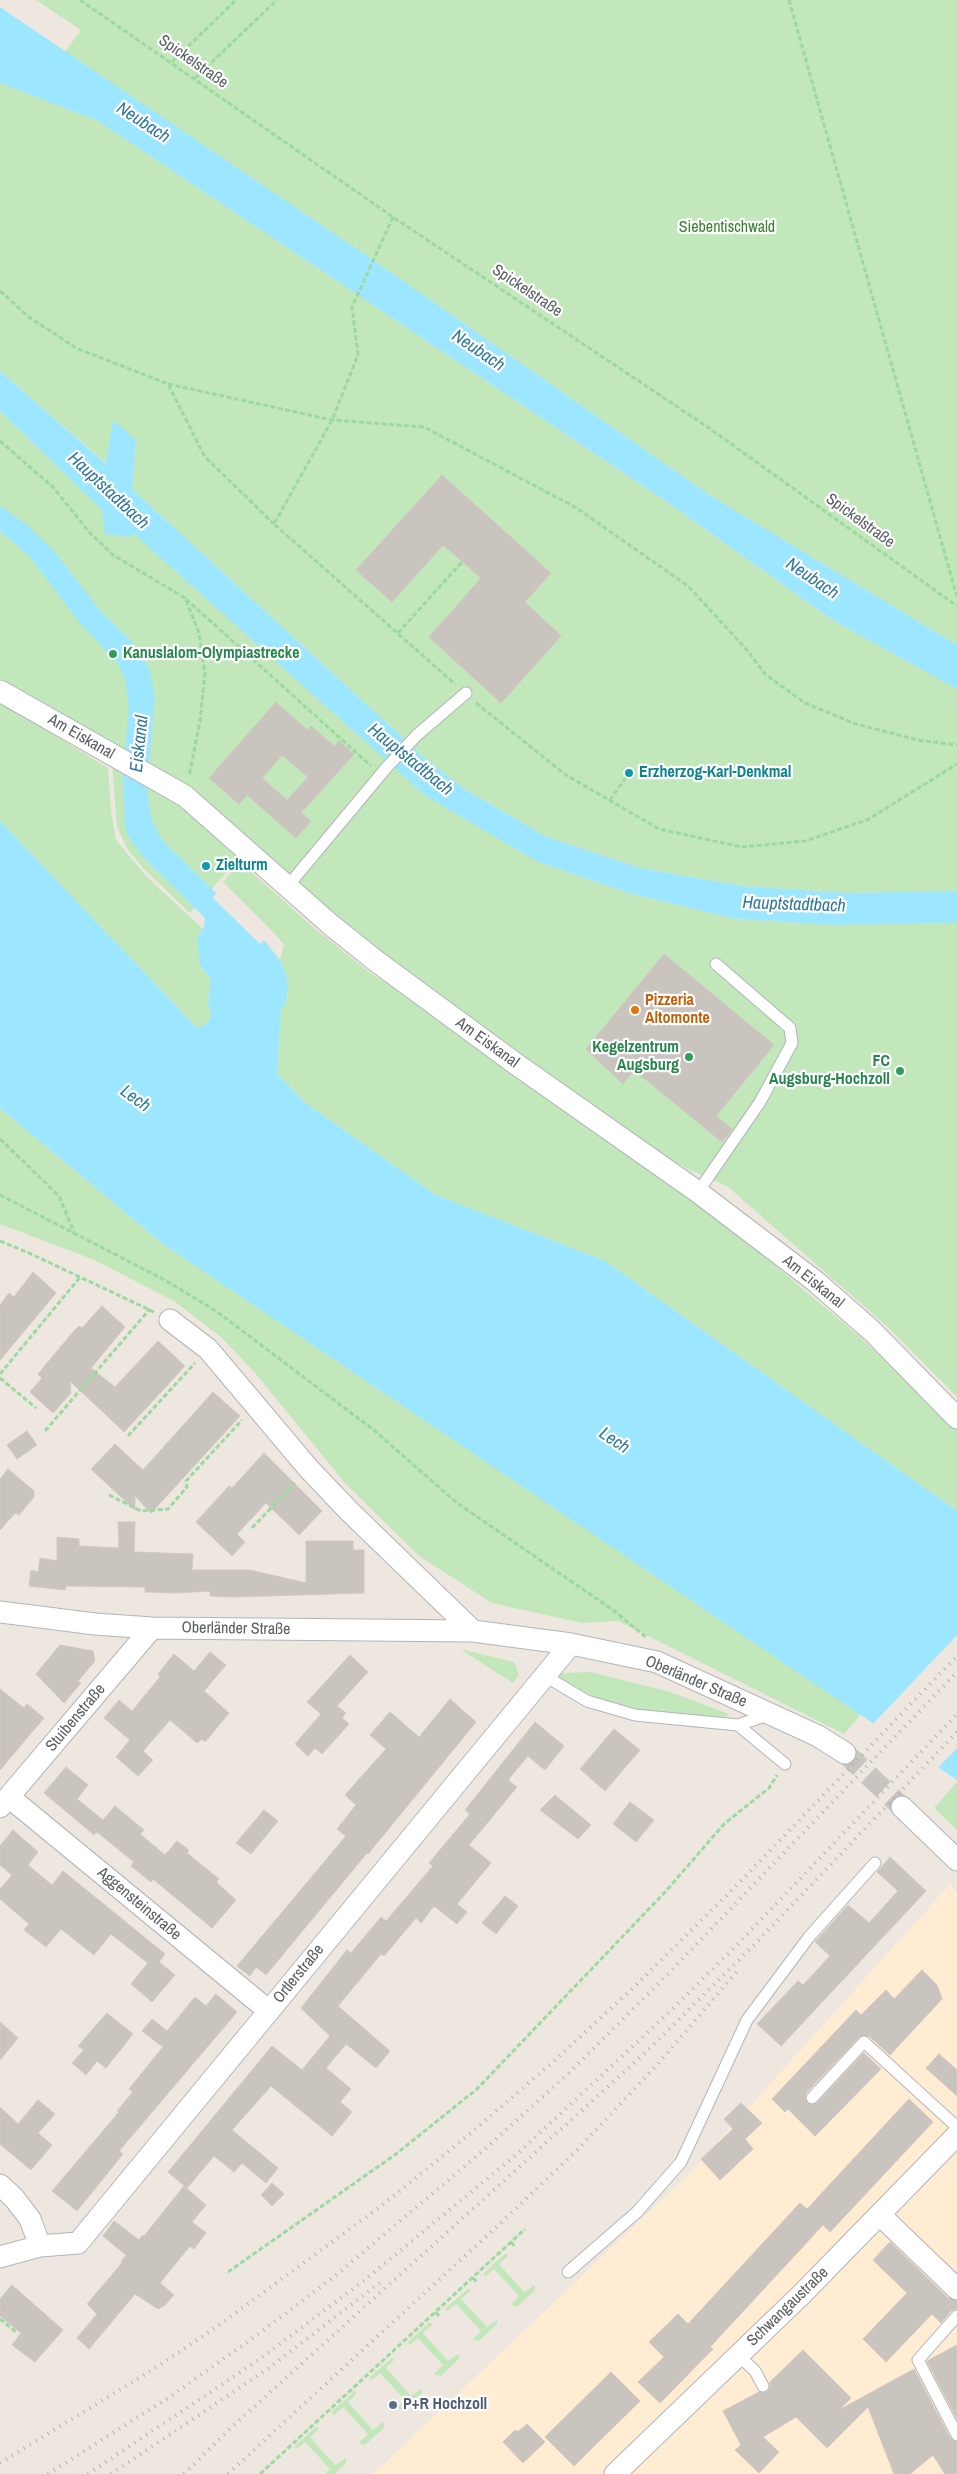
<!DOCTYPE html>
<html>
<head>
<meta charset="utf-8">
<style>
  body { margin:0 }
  canvas { display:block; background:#ede7df }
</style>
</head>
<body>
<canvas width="957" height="2474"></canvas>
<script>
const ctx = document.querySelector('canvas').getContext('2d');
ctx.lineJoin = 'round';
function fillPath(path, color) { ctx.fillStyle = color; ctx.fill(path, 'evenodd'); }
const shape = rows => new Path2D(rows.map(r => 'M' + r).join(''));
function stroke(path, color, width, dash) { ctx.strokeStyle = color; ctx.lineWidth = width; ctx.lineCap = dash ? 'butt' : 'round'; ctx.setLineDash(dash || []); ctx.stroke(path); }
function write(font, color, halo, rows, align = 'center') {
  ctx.font = font + ' "Archivo Narrow",sans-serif'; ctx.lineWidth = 4.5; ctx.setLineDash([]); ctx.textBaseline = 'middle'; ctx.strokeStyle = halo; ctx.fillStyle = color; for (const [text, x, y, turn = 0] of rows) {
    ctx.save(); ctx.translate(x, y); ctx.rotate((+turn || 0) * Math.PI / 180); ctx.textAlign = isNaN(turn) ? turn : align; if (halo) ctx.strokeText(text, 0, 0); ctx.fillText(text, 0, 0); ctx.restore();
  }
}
const commercial = shape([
  [950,1884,957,1893,957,2474,373,2474,687,2176]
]);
const green = shape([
  [36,0,957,0,957,645,711,496,373,260,65,52,81,30],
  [0,83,98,121,670,504,831,619,957,689,957,891,847,893,742,886,640,868,547,837,466,790,426,759,132,489,136,440,113,421,107,464,0,371],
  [442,475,551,573,465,669,429,637,481,578,443,545,356,570],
  [0,411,131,537,132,531,346,723,538,862,632,894,736,919,837,925,957,923,957,1397,891,1330,727,1186,685,1168,539,1076,248,848,190,913,143,868,128,850,117,827,112,764,0,699],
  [0,702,108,768,111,811,116,840,146,876,203,929,200,966,211,979,208,1004,211,1014,207,1024,197,1028,0,821],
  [240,862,314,928,370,973,439,1016,706,1208,859,1336,957,1430,957,1511,605,1261,436,1195,304,1102,277,1073,281,1009,285,1006,288,991,286,975,280,960,284,945,276,935,223,882],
  [0,1108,163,1244,861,1714,844,1734,618,1621,582,1623,492,1603,419,1556,345,1483,256,1374,222,1338,174,1301,92,1259,0,1224],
  [460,1649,514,1662,519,1675,513,1683],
  [591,1672,670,1692,729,1714,725,1718,649,1712,598,1698,557,1679,562,1673],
  [957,1782,957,1830,934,1808],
  [506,2253,508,2256,499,2264,524,2292,535,2285,535,2290,517,2307,511,2305,519,2296,494,2269,486,2276,483,2274],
  [469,2288,470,2291,461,2299,487,2327,497,2320,497,2324,479,2341,472,2340,481,2331,456,2304,448,2311,445,2309],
  [430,2322,432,2325,423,2333,448,2361,459,2354,459,2359,441,2376,434,2374,443,2365,418,2338,410,2345,407,2343],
  [393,2357,394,2360,386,2368,411,2396,422,2389,422,2393,403,2410,397,2408,405,2400,380,2373,372,2380,369,2378],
  [355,2391,356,2394,348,2402,373,2430,383,2422,384,2424,384,2428,365,2445,359,2443,368,2434,343,2407,334,2415,331,2412],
  [317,2426,319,2429,310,2437,335,2465,346,2458,346,2463,334,2474,325,2474,330,2469,305,2442,297,2449,294,2447]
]);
const water = shape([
  [0,7,373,260,711,496,957,645,957,689,831,619,670,504,98,121,0,83],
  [0,371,106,464,113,420,136,440,132,489,426,759,466,790,547,837,640,868,742,886,847,893,957,891,957,923,837,925,736,919,632,894,538,862,426,796,132,532,131,537,105,534,102,510,0,411],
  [0,506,25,523,55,552,98,608,133,643,149,668,155,697,147,790,152,822,164,842,216,893,213,898,260,944,264,940,280,960,286,975,288,991,285,1006,281,1009,277,1073,304,1102,436,1195,605,1261,957,1511,957,1780,163,1244,0,1108,0,821,197,1028,207,1024,211,1014,208,1004,211,979,200,966,197,938,203,929,205,918,141,855,128,836,125,827,123,774,129,708,125,679,118,664,80,623,30,557,0,531]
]);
const pier = shape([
  [957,1635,957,1748,937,1769,872,1725]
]);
const building = shape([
  [442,475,551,573,525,602,561,636,501,703,429,637,481,578,443,545,392,602,356,570,442,475],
  [276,702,307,730,311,726,334,746,339,741,354,754,301,813,311,821,296,838,247,795,239,804,209,778,276,702],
  [282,755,308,777,287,800,262,778,282,755],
  [664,954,774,1045,716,1116,732,1129,722,1142,634,1070,623,1084,586,1049,664,954],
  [33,1272,56,1293,0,1360,0,1305,9,1293,14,1297,33,1272],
  [102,1306,125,1327,91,1368,115,1387,158,1341,185,1366,124,1432,70,1381,71,1393,53,1413,30,1392,42,1378,38,1374,73,1332,79,1326,82,1328,102,1306],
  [213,1392,240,1416,151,1513,135,1496,135,1510,91,1469,115,1444,143,1470,213,1392],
  [27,1431,37,1445,17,1459,7,1445,27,1431],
  [264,1453,322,1511,299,1535,266,1503,237,1534,245,1542,232,1556,196,1522,229,1486,232,1488,264,1453],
  [8,1469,34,1491,34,1497,19,1515,15,1513,0,1530,0,1479,8,1469],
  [118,1522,135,1522,134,1552,193,1554,192,1570,250,1570,306,1583,306,1541,353,1541,353,1550,364,1550,364,1593,233,1597,210,1596,210,1591,176,1593,145,1592,145,1587,66,1586,65,1590,29,1586,31,1570,38,1572,40,1558,57,1561,57,1537,79,1539,79,1546,119,1548,118,1522],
  [60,1645,93,1651,95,1661,78,1681,81,1683,64,1703,36,1674,60,1645],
  [210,1652,226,1665,204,1691,229,1713,205,1742,202,1739,197,1743,170,1720,143,1751,153,1760,138,1776,116,1757,130,1740,104,1718,119,1700,132,1711,160,1677,158,1674,174,1654,194,1671,210,1652],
  [350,1655,368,1672,337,1706,346,1713,342,1718,349,1724,322,1754,315,1748,308,1756,295,1744,321,1714,307,1702,350,1655],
  [0,1689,24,1708,27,1704,44,1718,0,1770,0,1689],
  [450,1699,476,1722,368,1854,367,1853,266,1975,256,1967,250,1976,237,1966,346,1836,337,1829,356,1805,345,1795,386,1749,370,1735,390,1712,419,1737,450,1699],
  [535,1722,564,1746,545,1770,528,1756,508,1780,517,1787,469,1845,491,1863,457,1904,467,1912,457,1924,434,1906,421,1923,416,1918,384,1956,381,1954,338,2006,390,2051,376,2068,346,2044,326,2068,351,2089,340,2102,352,2112,332,2136,271,2086,232,2130,278,2168,266,2183,242,2163,234,2172,214,2156,187,2188,168,2172,272,2046,302,2070,330,2036,301,2008,347,1950,351,1953,381,1917,386,1921,433,1866,429,1863,470,1814,465,1810,535,1722],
  [614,1729,640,1750,605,1791,580,1769,614,1729],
  [66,1767,88,1785,77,1799,103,1820,115,1806,144,1830,140,1834,165,1855,177,1841,189,1850,187,1853,219,1879,216,1882,236,1900,212,1928,153,1879,151,1882,131,1866,134,1862,97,1832,94,1835,44,1793,66,1767],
  [555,1795,591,1825,578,1839,540,1810,555,1795],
  [630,1802,654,1820,636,1842,613,1824,630,1802],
  [264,1810,278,1821,251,1854,236,1843,264,1810],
  [13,1830,38,1852,28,1865,52,1885,63,1871,165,1954,159,1962,175,1975,152,2002,131,1984,148,1963,111,1934,94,1955,61,1929,46,1947,24,1930,29,1924,0,1899,0,1889,12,1875,0,1865,0,1846,13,1830],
  [890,1857,926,1891,781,2046,757,2024,798,1981,803,1985,830,1956,815,1942,848,1905,869,1923,898,1891,877,1872,890,1857],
  [505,1896,518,1906,496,1934,482,1923,505,1896],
  [922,1970,937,1985,942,1999,890,2055,869,2036,859,2037,806,2093,805,2097,807,2103,811,2105,817,2103,864,2053,881,2069,815,2136,788,2109,785,2112,772,2099,856,2010,861,2015,886,1990,894,1999,922,1970],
  [216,1994,237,2012,119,2151,123,2154,77,2211,52,2191,119,2112,117,2111,133,2092,129,2089,163,2047,142,2031,152,2019,167,2031,195,1997,206,2006,216,1994],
  [107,2013,133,2034,106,2068,97,2061,86,2075,72,2063,84,2050,78,2046,107,2013],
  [0,2022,18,2038,0,2060,0,2022],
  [939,2054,957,2070,957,2096,926,2068,939,2054],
  [909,2099,933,2122,830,2232,823,2225,710,2347,713,2349,660,2403,638,2382,664,2357,649,2342,678,2314,688,2324,800,2203,807,2209,909,2099],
  [38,2100,55,2114,38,2133,52,2145,31,2170,0,2144,0,2107,18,2124,38,2100],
  [741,2103,762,2123,745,2139,753,2149,720,2180,701,2159,733,2129,724,2119,741,2103],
  [272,2183,284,2194,272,2206,261,2195,272,2183],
  [184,2186,206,2205,192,2222,206,2233,194,2249,190,2246,160,2283,174,2295,165,2305,158,2309,135,2294,89,2349,77,2338,97,2314,87,2304,122,2263,121,2262,126,2255,103,2236,114,2221,139,2240,143,2235,144,2236,184,2186],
  [890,2242,948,2298,957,2301,957,2309,951,2311,941,2323,932,2314,886,2362,863,2339,907,2293,873,2260,890,2242],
  [12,2285,63,2330,35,2362,12,2345,21,2333,0,2316,0,2299,12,2285],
  [957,2345,957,2419,927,2361,957,2345],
  [803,2350,851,2398,839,2410,914,2369,950,2438,957,2442,957,2474,945,2474,933,2455,910,2474,894,2474,868,2407,827,2448,796,2417,763,2437,779,2452,759,2473,735,2450,741,2445,723,2411,759,2392,767,2392,770,2387,770,2382,803,2350],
  [611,2372,640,2401,574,2466,545,2437,611,2372],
  [527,2424,545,2442,523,2463,503,2442,514,2431,519,2431,527,2424]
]);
const minorTunnel = shape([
  [845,1753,902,1807]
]);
const path = shape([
  [80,0,393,217,709,428,957,606],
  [789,0,957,597],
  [172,62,236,0],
  [195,78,277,0],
  [393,217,352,307,358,355,332,420,274,524,455,684],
  [0,291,29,317,76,348,168,384,205,457,274,524],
  [168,384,332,420,424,427,575,507,688,586,747,650,765,674,805,703,856,724,918,740,957,745],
  [0,441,53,487,89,532,113,555,185,598,199,633,205,674,200,721,189,776],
  [186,599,371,766],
  [398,633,462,562],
  [476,703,566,775,659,829,742,847,805,841,867,820,957,764],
  [610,800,629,773],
  [0,1139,59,1196,75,1235],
  [0,1195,163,1279,216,1311,375,1431,457,1503,613,1610,647,1638],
  [0,1241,29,1253,154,1312],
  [0,1374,81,1276],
  [0,1378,36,1408],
  [45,1431,150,1309],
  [128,1436,195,1363],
  [109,1495,141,1511,168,1509,187,1487,186,1481,242,1420],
  [252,1528,295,1483],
  [511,2242,516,2248],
  [228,2272,396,2154,477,2089,666,1891,724,1824,769,1788,777,1775],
  [473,2278,478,2283],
  [436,2312,440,2318],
  [0,2319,16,2332],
  [260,2474,525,2229]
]);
const service = shape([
  [287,887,387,767,417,735,466,693],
  [698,1192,760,1102,792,1043,790,1028,716,964],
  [545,1676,587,1701,635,1715,738,1725,768,1715],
  [738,1725,785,1764],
  [812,2098,864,2042,957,2127],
  [568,2272,637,2212,681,2162,747,2020,809,1937,875,1863],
  [957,2316,918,2360,957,2435],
  [738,2355,755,2371,763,2386]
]);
const minor = shape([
  [0,691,185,796,331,925,376,961,516,1064,698,1192,815,1281,872,1331,957,1418],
  [170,1320,208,1349,309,1469,349,1511,473,1631],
  [0,1612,95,1624,152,1628,473,1631,571,1644,657,1662,818,1736,845,1753],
  [9,1797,269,2011],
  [0,1807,152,1628],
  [902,1807,957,1860],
  [0,2185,14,2198,30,2219,40,2246],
  [880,2215,957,2289],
  [0,2257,40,2246,78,2243,571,1644],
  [615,2474,802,2294,957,2135]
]);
const rail = shape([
  [0,2463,152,2370,215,2328,381,2206,471,2133,554,2061,634,1987,734,1888,957,1656],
  [48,2474,171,2396,253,2338,335,2276,484,2150,570,2072,669,1973,957,1672],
  [88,2474,260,2359,366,2279,516,2155,659,2022,737,1945,957,1714],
  [111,2474,269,2368,382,2281],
  [184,2474,235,2424,642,2056,755,1944,957,1732],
  [228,2474,505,2219,577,2150,657,2065,740,1968]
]);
const markers = [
  [113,654,5,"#2e9e5b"],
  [629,773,5,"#0f9aa8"],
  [206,866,5,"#0f9aa8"],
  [635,1010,5,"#e8710a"],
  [689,1057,5,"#2e9e5b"],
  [900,1071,5,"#2e9e5b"],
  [393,2405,5,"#5c6f8a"]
];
const streetNames = [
  ["Spickelstraße",193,62,35],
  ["Spickelstraße",527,291,34],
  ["Spickelstraße",860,521,36],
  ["Am Eiskanal",81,737,30],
  ["Am Eiskanal",487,1043,36],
  ["Am Eiskanal",813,1282,39],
  ["Oberländer Straße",236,1629,1],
  ["Oberländer Straße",696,1682,23],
  ["Stuibenstraße",76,1718,-50],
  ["Aggensteinstraße",139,1904,40],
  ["Ortlerstraße",299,1974,-51],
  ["Schwangaustraße",788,2307,-44]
];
const parkNames = [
  ["Siebentischwald",727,228]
];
const leisureNames = [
  ["Kanuslalom-Olympiastrecke",123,654,"left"],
  ["Kegelzentrum",679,1048],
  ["Augsburg",679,1066],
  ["FC",890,1062],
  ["Augsburg-Hochzoll",890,1080]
];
const cultureNames = [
  ["Erzherzog-Karl-Denkmal",639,773],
  ["Zielturm",216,866]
];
const foodNames = [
  ["Pizzeria",645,1001],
  ["Altomonte",645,1019]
];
const serviceNames = [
  ["P+R Hochzoll",403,2405]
];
const waterNames = [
  ["Neubach",143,123,33],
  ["Neubach",478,351,34],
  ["Hauptstadtbach",108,491,43],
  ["Neubach",812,579,34],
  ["Eiskanal",140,744,-84],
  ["Hauptstadtbach",410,760,39],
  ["Hauptstadtbach",794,905,2],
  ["Lech",135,1099,36],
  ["Lech",614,1441,34]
];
fillPath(commercial, '#ffecd2');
fillPath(green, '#c2e7ba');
fillPath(water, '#9de6ff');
fillPath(pier, '#ede7df');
fillPath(building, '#cac4bf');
stroke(building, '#d2c8be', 1);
stroke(minorTunnel, '#c8c5c0', 21, [21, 11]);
stroke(service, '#b1b5b9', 13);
stroke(minor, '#b1b5b9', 23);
stroke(path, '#9cd9a1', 3, [5, 2.5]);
stroke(service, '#fff', 11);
stroke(minor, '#fff', 21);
stroke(rail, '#b0b1b2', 4, [1, 6]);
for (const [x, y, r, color] of markers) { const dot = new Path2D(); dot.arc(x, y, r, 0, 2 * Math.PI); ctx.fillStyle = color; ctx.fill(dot); stroke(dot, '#fff', 2); }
write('16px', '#595e62', '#fff', streetNames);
write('16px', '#3a832e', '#fff', parkNames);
write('bold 16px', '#27864d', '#fff', leisureNames, 'right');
write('bold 16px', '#0d838f', '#fff', cultureNames, 'left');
write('bold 16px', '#c56008', '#fff', foodNames, 'left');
write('bold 16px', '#4e5e75', '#fff', serviceNames, 'left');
write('italic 18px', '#2f789b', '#fff', waterNames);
</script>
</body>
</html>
